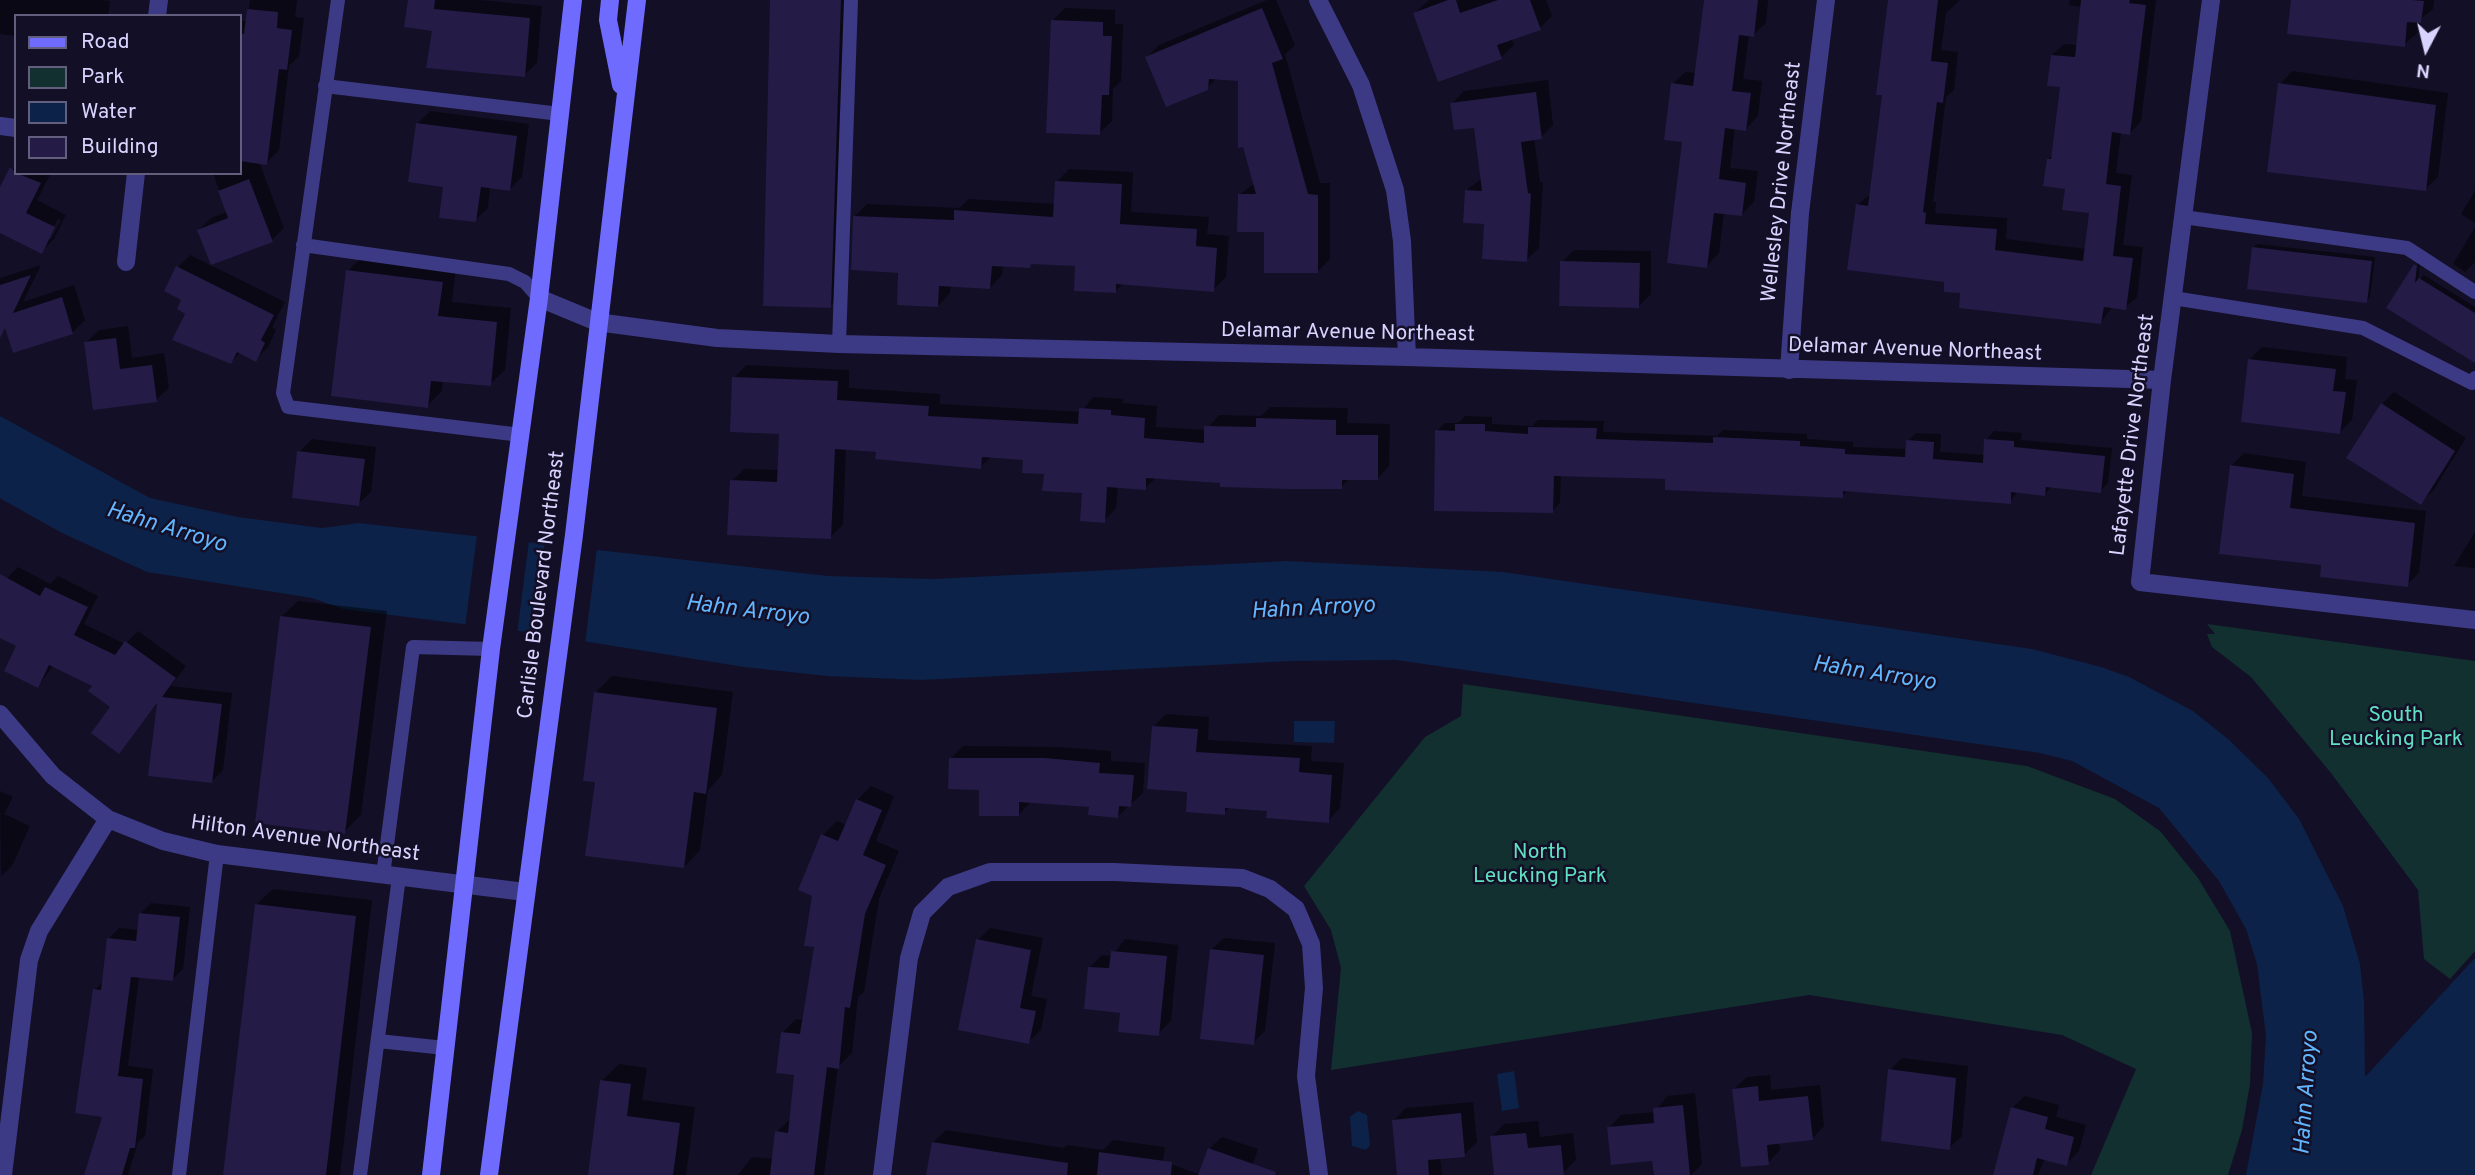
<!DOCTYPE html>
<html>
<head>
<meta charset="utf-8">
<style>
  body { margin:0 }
  #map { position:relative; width:2475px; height:1175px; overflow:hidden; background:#130f26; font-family:Overpass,sans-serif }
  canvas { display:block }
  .legend { position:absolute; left:14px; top:14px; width:228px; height:161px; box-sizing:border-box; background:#130f26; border:2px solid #625e7d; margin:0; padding:9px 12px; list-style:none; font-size:21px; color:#d9d4ff }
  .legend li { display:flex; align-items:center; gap:14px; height:35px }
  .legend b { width:35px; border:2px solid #625e7d }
  .north { position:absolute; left:2391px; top:14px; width:70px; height:70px; -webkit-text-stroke:5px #130f26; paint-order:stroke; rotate:187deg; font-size:19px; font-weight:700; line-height:28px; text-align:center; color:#d9d4ff }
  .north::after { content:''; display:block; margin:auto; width:24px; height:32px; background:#d9d4ff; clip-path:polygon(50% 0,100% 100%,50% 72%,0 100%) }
</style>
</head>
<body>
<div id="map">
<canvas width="2475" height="1175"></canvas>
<ul class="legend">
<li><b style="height:9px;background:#6f6bff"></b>Road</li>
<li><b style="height:19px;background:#12302f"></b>Park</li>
<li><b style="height:19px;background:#0c2248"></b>Water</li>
<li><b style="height:19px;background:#241b47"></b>Building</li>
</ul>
<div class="north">N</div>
</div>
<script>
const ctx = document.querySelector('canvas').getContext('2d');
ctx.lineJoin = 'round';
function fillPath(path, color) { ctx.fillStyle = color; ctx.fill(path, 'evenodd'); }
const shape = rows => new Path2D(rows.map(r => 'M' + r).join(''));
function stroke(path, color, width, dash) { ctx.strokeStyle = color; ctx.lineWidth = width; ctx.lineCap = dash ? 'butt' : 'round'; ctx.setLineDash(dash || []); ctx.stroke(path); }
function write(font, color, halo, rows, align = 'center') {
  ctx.font = font + ' Overpass,sans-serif'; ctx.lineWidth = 5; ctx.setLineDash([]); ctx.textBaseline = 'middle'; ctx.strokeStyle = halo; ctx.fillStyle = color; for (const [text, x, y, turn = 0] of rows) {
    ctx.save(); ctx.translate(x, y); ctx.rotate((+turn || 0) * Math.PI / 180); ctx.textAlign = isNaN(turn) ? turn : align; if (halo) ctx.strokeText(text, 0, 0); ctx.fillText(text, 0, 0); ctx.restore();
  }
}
const green = shape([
  [2207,624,2475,661,2475,951,2450,979,2424,959,2418,890,2331,773,2251,677,2212,647,2207,634,2215,634],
  [1463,684,2027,766,2115,799,2160,831,2198,878,2230,931,2252,1033,2250,1084,2242,1130,2228,1175,2091,1175,2136,1069,2062,1035,1809,995,1331,1070,1341,968,1331,930,1304,886,1425,737,1461,716]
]);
const water = shape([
  [0,416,150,498,238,517,322,528,359,523,828,576,934,579,1287,561,1503,572,2032,649,2101,667,2129,677,2193,711,2228,739,2268,778,2299,819,2343,906,2360,964,2364,1002,2365,1077,2475,958,2475,1175,2246,1175,2263,1084,2266,1036,2257,964,2246,929,2219,881,2159,808,2072,761,2040,753,1396,660,1291,661,921,680,827,676,744,667,527,632,343,609,312,598,147,572,62,533,3,500,0,498],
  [1294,721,1335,721,1334,743,1294,742],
  [1514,1071,1519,1108,1502,1111,1497,1074],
  [1358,1111,1367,1115,1370,1145,1366,1150,1352,1146,1350,1117]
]);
const pier = shape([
  [477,535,529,541,517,634,465,628],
  [545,542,597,548,585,644,533,636]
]);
const shadow = shape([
  [0,0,101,0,110,1,108,16,16,16,16,36,0,34],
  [250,0,297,0,295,17,304,18,299,56,289,66,279,150,266,163,259,162,284,228,272,240,199,230,211,218,227,212,213,173,240,173,240,108,244,74,240,73,240,21,247,21],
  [409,0,480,0,542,6,537,63,524,75,434,30],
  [772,0,856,0,846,289,830,306],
  [1267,0,1276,0,1295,45,1285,54,1320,183,1330,183,1330,259,1318,271,1265,230,1239,195,1255,183,1240,79,1217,78,1207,88,1147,57,1159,45],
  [1429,0,1546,0,1552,16,1540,28,1511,38,1514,45,1501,57,1415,13],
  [1706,0,1768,0,1766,23,1753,35,1749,35,1743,79,1762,81,1758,116,1746,129,1735,127,1730,168,1758,171,1754,202,1741,215,1724,212,1719,253,1707,266,1673,84,1685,72,1697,73],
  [1889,0,1960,0,1946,13,1941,50,1958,52,1954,90,1946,97,1933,202,1936,202,1935,213,2007,218,2006,239,2086,249,2091,212,2066,187,2048,159,2054,154,2062,86,2052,55,2064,44,2078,45,2082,7,2069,5,2070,0,2156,0,2141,121,2130,133,2121,132,2116,173,2132,175,2123,245,2143,247,2137,297,2125,308,2113,306,2101,322,1962,292,1857,205,1871,194,1884,94],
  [2293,0,2434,0,2433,9,2418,21,2417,33,2404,45],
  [1065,8,1115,10,1115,24,1123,24,1121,81,1113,89,1112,121,1099,133,1052,21],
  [2292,71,2448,93,2438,177,2425,189,2280,84],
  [1548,80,1553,125,1541,137,1534,138,1540,182,1543,182,1539,248,1526,260,1486,222,1467,190,1482,178,1475,126,1452,104,1464,91],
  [430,111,529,124,522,177,510,189,490,186,488,208,475,220,445,185,417,124],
  [16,164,16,173,51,173,37,200,66,215,54,239,42,251,0,231,0,191],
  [58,219,61,220,51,239,47,239],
  [1069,169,1133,172,1131,212,1209,217,1207,234,1229,236,1226,277,1213,290,1124,283,1115,291,1077,264,1003,264,1002,275,990,288,951,285,950,293,938,306,900,271,855,216,867,204,959,208,969,199,1055,204,1057,182],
  [2475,191,2475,223,2461,214],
  [2475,227,2475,262,2465,272,2453,264],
  [2257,244,2375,257,2370,297,2367,301,2253,247],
  [1574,250,1651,251,1651,294,1638,307,1562,262],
  [190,255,285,302,272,327,276,330,268,347,255,360,241,352,231,362,188,313,178,267],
  [363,256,456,268,452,302,511,308,505,370,490,384,443,380,442,391,427,406,348,271],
  [2420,262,2418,281,2424,275,2475,307,2475,350,2389,308],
  [41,265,23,302,74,285,85,320,73,332,14,351,7,326,0,331,0,278],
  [128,326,132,358,164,353,169,388,156,400,86,343,99,330],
  [2262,347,2347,357,2345,379,2357,380,2352,420,2340,432,2250,359],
  [746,365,849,370,849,388,940,394,940,404,1081,412,1093,397,1123,399,1122,403,1157,406,1156,427,1206,430,1219,415,1261,416,1270,407,1348,408,1347,423,1390,424,1389,466,1377,479,1350,478,1341,487,1157,477,1145,488,1118,486,1116,508,1104,521,1084,492,1025,458,992,456,980,467,846,448,843,525,830,537,732,481,744,469,780,470,781,432,734,378],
  [2394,392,2466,438,2433,491,2420,503,2382,404],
  [1465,416,1492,417,1492,424,1532,426,1538,420,1604,421,1603,432,1717,436,1723,430,1807,434,1807,439,1853,442,1853,447,1907,449,1908,441,1916,433,1941,434,1940,452,1985,455,1986,440,1994,431,2022,433,2021,440,2112,448,2108,483,2100,491,2052,486,2045,494,2018,491,2010,502,1848,490,1842,496,1667,478,1561,474,1560,503,1552,511,1437,431,1445,423,1458,423],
  [312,439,376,447,371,492,358,504,299,452],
  [2244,453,2306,462,2302,496,2426,511,2419,573,2407,585,2323,563,2231,466],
  [2475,532,2475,568,2454,566],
  [18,567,50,584,58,576,98,596,84,624,125,644,138,631,186,666,171,686,232,693,223,770,211,782,159,701,119,752,112,707,94,686,53,666,38,686,18,646,0,636,0,578,7,578],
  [298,601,387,611,361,815,344,832,281,617],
  [612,676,733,692,722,775,708,790,700,850,684,867,596,781,596,692],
  [1166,714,1209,717,1208,740,1312,746,1311,761,1344,763,1340,808,1328,821,1269,809,1231,806,1224,813,1189,790,1153,727],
  [963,746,1058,747,1111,751,1111,761,1145,763,1143,793,1118,816,1091,806,1032,801,1018,815,981,788,950,759],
  [871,786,894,796,876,841,899,851,879,899,864,992,858,997,852,1053,838,1067,824,1175,738,1175,752,1157,774,1159,777,1132,791,1118,796,1073,782,1033,796,1019,804,1020,816,946,823,835,837,821,847,825,857,800],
  [0,791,13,797,4,814,30,826,12,866,1,876],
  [273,889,372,900,340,1175,225,1175,256,905],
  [151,903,190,907,183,969,173,979,139,976,128,1066,153,1069,145,1136,138,1142,128,1175,86,1175,104,1115,95,990,104,980,108,939,119,928,139,930,140,914],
  [990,928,1043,938,1031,996,1047,999,1041,1030,1028,1042,978,940],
  [1224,938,1275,943,1265,1031,1253,1043,1211,950],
  [1125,939,1178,945,1171,1021,1158,1034,1122,1011,1090,967,1102,955,1112,956],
  [1902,1058,1968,1066,1962,1136,1949,1148,1890,1070],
  [619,1064,647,1068,642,1100,695,1107,686,1175,590,1175,602,1081],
  [1770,1075,1771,1090,1820,1085,1824,1126,1812,1139,1779,1142,1780,1150,1768,1163,1734,1089,1747,1077],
  [1695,1093,1702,1164,1691,1175,1655,1175,1654,1159,1609,1128,1621,1115,1655,1112,1667,1096],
  [2025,1096,2059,1105,2056,1117,2086,1125,2079,1151,2066,1164,2045,1158,2038,1175,1999,1175,2012,1108],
  [1473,1102,1477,1142,1464,1155,1440,1157,1442,1175,1399,1175,1393,1121,1406,1108],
  [1538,1121,1540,1137,1573,1133,1576,1160,1563,1173,1496,1175,1492,1137,1504,1124],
  [946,1130,1064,1148,1067,1145,1103,1150,1113,1140,1165,1147,1163,1161,1200,1175,1209,1149,1222,1137,1258,1149,1249,1175,928,1175,933,1142]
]);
const building = shape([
  [408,0,435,0,434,9,530,18,525,77,426,68,432,31,404,27],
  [770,0,841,0,831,308,763,306],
  [1448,0,1456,0,1460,13,1498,0,1530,0,1541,30,1497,45,1502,59,1438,82,1413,13],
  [1704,0,1758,0,1754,37,1739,35,1732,91,1751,93,1746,131,1725,128,1719,179,1746,183,1742,216,1714,213,1707,268,1667,263,1682,142,1664,140,1671,83,1693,86],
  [1888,0,1938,0,1931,61,1948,63,1943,103,1937,102,1923,212,1926,213,1925,224,1997,229,1995,250,2083,261,2089,213,2062,210,2065,189,2043,186,2047,159,2051,159,2060,87,2047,86,2051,55,2075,57,2081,0,2130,0,2129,3,2146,5,2130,135,2112,132,2106,184,2121,186,2113,256,2133,258,2126,310,2104,307,2101,324,1959,308,1960,293,1944,292,1944,282,1847,270,1856,204,1868,206,1882,95,1876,95],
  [2291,0,2412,0,2424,1,2421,23,2407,22,2405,47,2287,34],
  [1262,8,1283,59,1272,63,1308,194,1318,195,1318,273,1264,273,1264,232,1237,232,1238,194,1256,194,1243,147,1238,148,1238,81,1209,79,1208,90,1166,107,1145,57],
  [247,9,278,12,277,28,292,30,287,70,279,69,267,165,240,161,240,34,244,34],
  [1051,20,1103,22,1103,36,1112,36,1109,95,1102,95,1100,135,1046,133],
  [2278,83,2436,105,2426,191,2267,172],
  [1536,92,1542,139,1521,142,1528,193,1531,194,1527,262,1482,259,1484,224,1463,223,1465,190,1482,191,1474,128,1454,130,1450,103],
  [416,123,517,136,510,191,481,187,476,222,439,218,443,187,408,182],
  [10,167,16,173,41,183,26,213,55,227,42,254,0,233,0,187],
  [249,179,273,242,211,265,197,230,228,218,218,191],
  [1055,181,1122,184,1120,224,1197,229,1196,246,1217,248,1214,292,1116,284,1116,293,1074,291,1075,266,1031,264,1030,268,992,266,990,289,939,286,938,307,897,305,898,273,851,270,853,216,954,220,954,210,1053,217],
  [2252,247,2372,261,2367,303,2247,289],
  [1560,261,1640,263,1639,308,1559,306],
  [2414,264,2417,266,2415,283,2419,278,2475,313,2475,363,2386,308],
  [176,266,274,315,261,340,265,343,256,362,237,352,231,364,172,340,185,314,177,309,181,300,164,291],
  [346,270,443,282,438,316,497,322,491,386,431,381,428,408,331,396],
  [31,275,13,313,62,297,73,334,13,353,5,328,0,338,0,285],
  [116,338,120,369,152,365,157,402,93,410,84,342],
  [2248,359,2336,369,2333,391,2346,392,2340,434,2241,422],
  [732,377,838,381,837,400,929,406,928,416,1078,424,1079,408,1111,410,1111,415,1145,418,1144,438,1204,443,1204,426,1256,427,1256,418,1336,420,1336,435,1378,435,1378,480,1342,480,1342,489,1289,489,1220,487,1220,483,1146,478,1146,490,1107,487,1105,523,1080,521,1082,493,1042,491,1044,474,1022,473,1023,460,982,457,981,469,875,459,876,452,835,449,831,539,727,535,730,480,777,482,779,434,730,432],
  [2381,403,2455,451,2421,505,2346,458],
  [1455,424,1485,424,1485,431,1528,434,1528,427,1597,428,1596,439,1713,443,1713,437,1800,441,1800,446,1845,449,1845,454,1905,457,1906,440,1934,442,1933,459,1983,463,1984,439,2014,441,2014,447,2105,456,2101,493,2046,487,2045,496,2011,492,2011,504,1843,491,1843,498,1665,490,1665,479,1554,476,1553,513,1434,511,1435,430,1455,431],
  [297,451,365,459,359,506,292,498],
  [2230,465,2294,474,2290,508,2415,523,2408,587,2320,577,2321,565,2219,554],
  [0,574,40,596,45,587,88,607,74,635,115,655,125,641,176,678,162,697,222,704,212,783,148,776,157,703,119,754,91,733,110,707,88,691,92,686,49,665,38,688,4,671,16,646,0,638],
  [280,616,371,627,345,834,255,823],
  [594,692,717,708,706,794,694,792,684,868,585,856,595,782,583,781],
  [1152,726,1198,729,1196,752,1300,758,1299,772,1332,775,1329,823,1266,818,1267,811,1225,808,1225,815,1186,812,1187,792,1147,789],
  [949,758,1045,758,1100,763,1099,773,1134,775,1131,807,1119,806,1118,818,1088,815,1089,807,1019,802,1019,816,979,816,979,790,948,789],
  [856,799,882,810,863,855,886,865,865,914,850,1008,845,1007,839,1069,827,1067,814,1175,770,1175,775,1131,788,1133,794,1075,776,1073,781,1032,800,1034,814,947,804,946,812,896,798,890,821,834,838,841],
  [255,904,356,916,326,1175,223,1175],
  [139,913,180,917,173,981,131,977,118,1076,143,1079,135,1148,130,1148,122,1175,84,1175,102,1117,75,1113,93,989,101,990,107,938,136,941],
  [976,939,1031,950,1020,1008,1036,1011,1029,1044,958,1030],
  [1210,949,1264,955,1254,1045,1200,1039],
  [1111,951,1167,956,1159,1036,1118,1032,1120,1013,1084,1009,1088,967,1109,968],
  [1888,1069,1956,1078,1950,1150,1881,1141],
  [600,1080,631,1084,627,1116,680,1123,673,1175,588,1175],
  [1758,1086,1759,1101,1808,1096,1813,1140,1767,1145,1769,1165,1741,1167,1732,1089],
  [1683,1105,1690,1175,1654,1175,1652,1161,1611,1165,1607,1127,1654,1123,1653,1108],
  [2011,1107,2048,1117,2045,1129,2074,1137,2067,1166,2037,1158,2033,1175,1993,1175],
  [1461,1113,1465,1157,1428,1160,1429,1175,1397,1175,1392,1120],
  [1526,1133,1528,1148,1561,1145,1564,1175,1494,1175,1490,1136],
  [932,1142,1068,1163,1067,1175,926,1175],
  [1208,1148,1276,1172,1275,1175,1198,1175],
  [1099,1152,1172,1162,1171,1175,1097,1175]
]);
const service = shape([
  [338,0,283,393,288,407,521,435],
  [325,86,560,114],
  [2183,217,2407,248,2475,292],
  [303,245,509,274,525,282,539,298],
  [2173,298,2363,328,2472,383,2475,378],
  [839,344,851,0],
  [383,875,413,647,491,649],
  [378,1041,445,1048],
  [179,1175,217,854],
  [360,1175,399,877]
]);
const minor = shape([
  [1318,0,1361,85,1395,190,1402,241,1407,357],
  [2211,0,2162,380,2140,582,2475,620],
  [157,16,159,0],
  [0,126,16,128],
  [126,262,136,173],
  [539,298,597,322,717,338,839,344,1407,357,2162,380],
  [1789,370,1800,213,1826,0],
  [0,714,53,776,108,819,163,841,217,854,525,892],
  [3,1175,29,960,39,931,108,819],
  [882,1175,909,958,922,913,948,887,990,872,1114,872,1242,878,1270,889,1296,909,1311,944,1314,988,1306,1076,1319,1175]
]);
const secondary = shape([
  [610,0,608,20,621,85],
  [431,1175,491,649,539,298,573,0],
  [489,1175,574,535,637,0]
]);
const streetNames = [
  ["Wellesley Drive Northeast",1783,182,-84],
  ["Delamar Avenue Northeast",1348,334,1],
  ["Delamar Avenue Northeast",1915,351,2],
  ["Lafayette Drive Northeast",2134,435,-83],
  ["Carlisle Boulevard Northeast",543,585,-83],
  ["Hilton Avenue Northeast",305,840,8]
];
const parkNames = [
  ["South",2396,717],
  ["Leucking Park",2396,741],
  ["North",1540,854],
  ["Leucking Park",1540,878]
];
const waterNames = [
  ["Hahn Arroyo",166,529,17],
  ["Hahn Arroyo",1313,610,-3],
  ["Hahn Arroyo",747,612,7],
  ["Hahn Arroyo",1874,675,9],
  ["Hahn Arroyo",2308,1093,-86]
];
fillPath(green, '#12302f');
fillPath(water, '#0c2248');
fillPath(pier, '#130f26');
fillPath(shadow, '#0007');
fillPath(building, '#241b47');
stroke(service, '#3d3a85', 14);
stroke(minor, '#3d3a85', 18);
stroke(secondary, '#6f6bff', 18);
write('21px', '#d9d4ff', '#130f26', streetNames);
write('21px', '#5fe0c0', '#130f26', parkNames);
write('italic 23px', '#62b6ff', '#130f26', waterNames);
</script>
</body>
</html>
